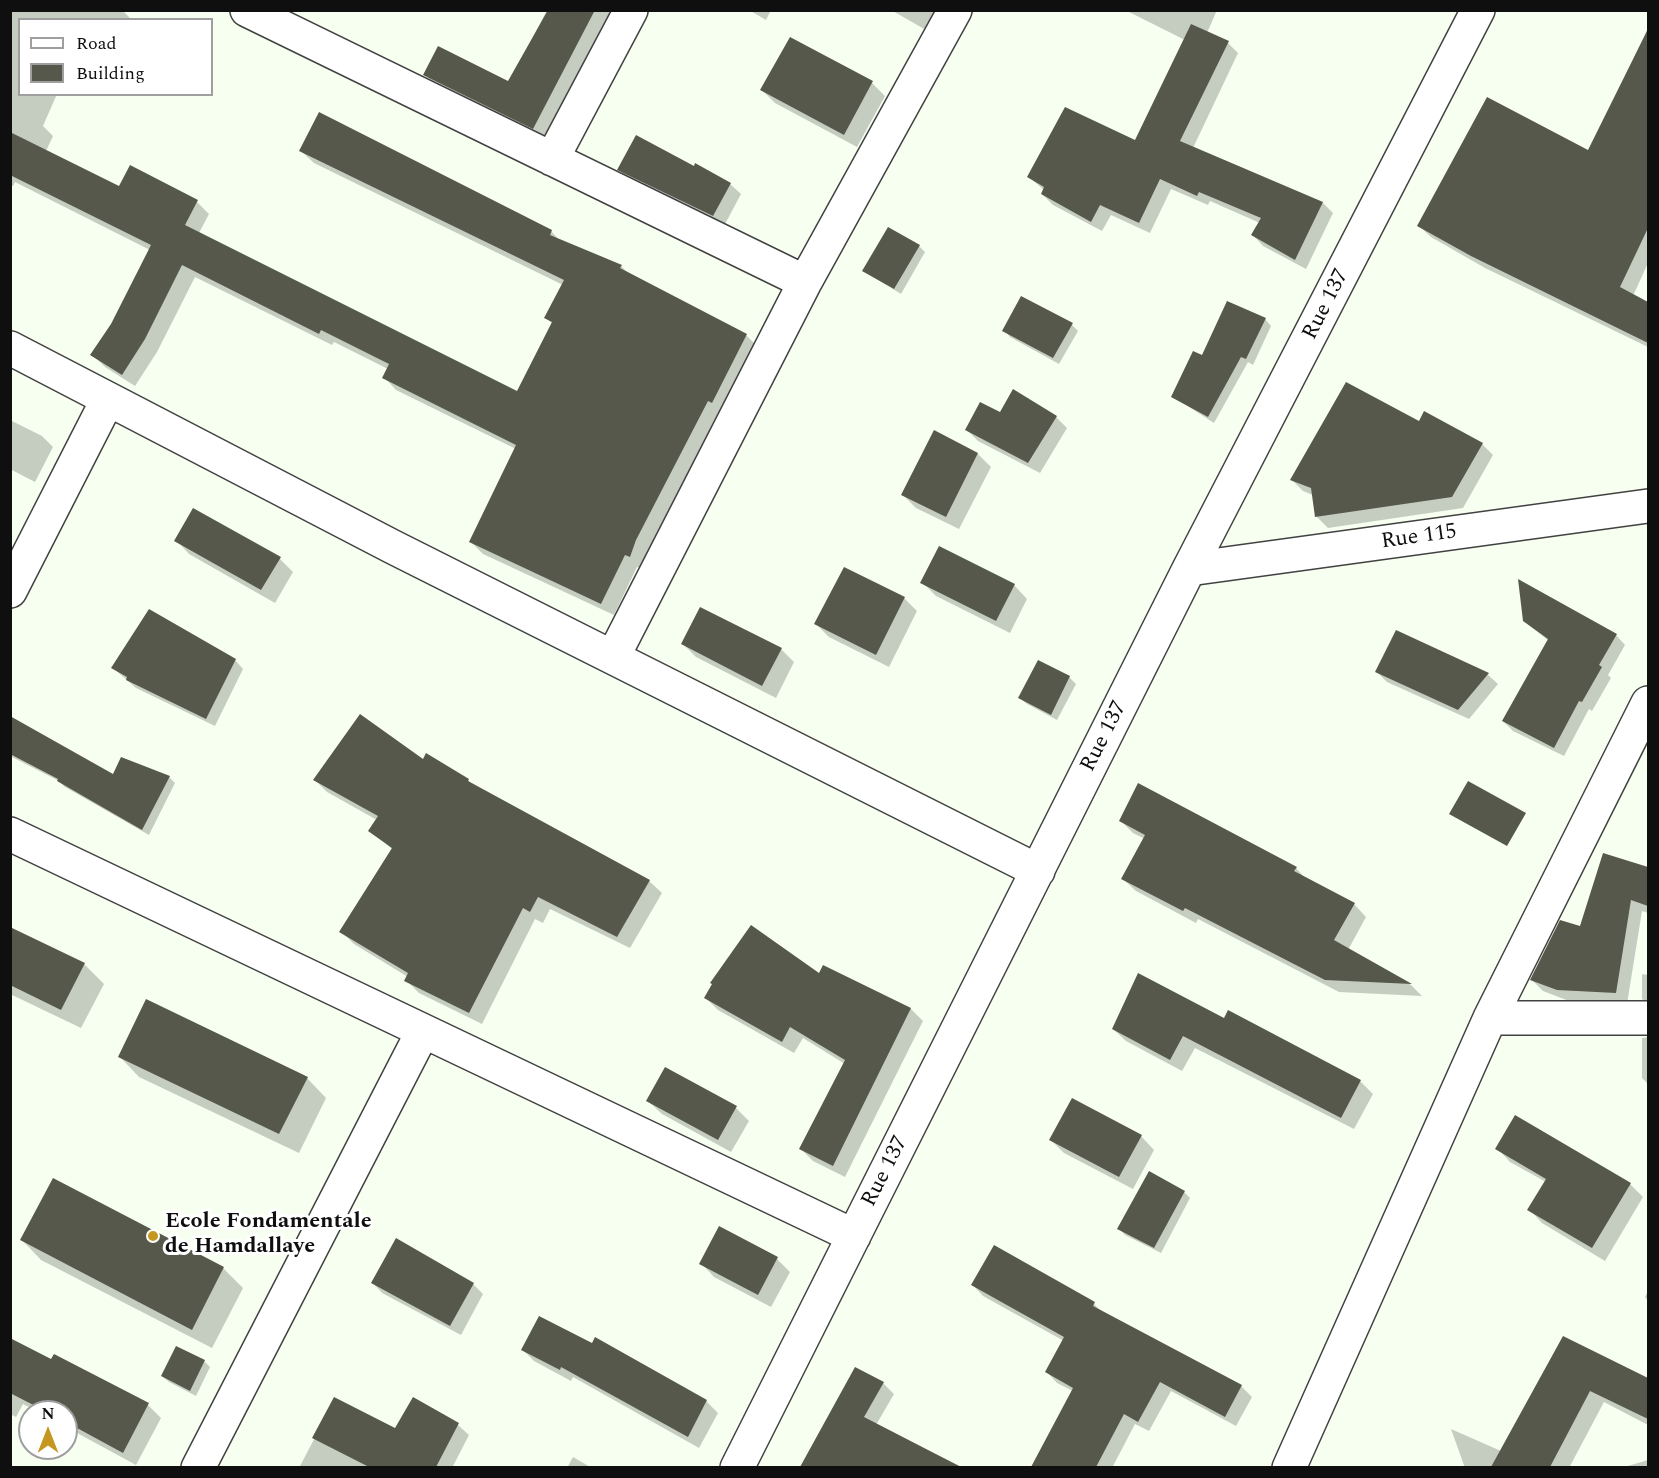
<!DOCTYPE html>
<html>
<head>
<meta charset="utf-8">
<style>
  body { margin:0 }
  #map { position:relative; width:1659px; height:1478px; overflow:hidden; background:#f7fff1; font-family:Spectral,serif }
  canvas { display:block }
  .frame { position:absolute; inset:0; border:12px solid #0f0f0f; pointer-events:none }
  .legend { position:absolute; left:18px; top:18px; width:195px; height:78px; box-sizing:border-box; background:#fff; border:2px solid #9f9f9f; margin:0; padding:8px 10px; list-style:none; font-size:18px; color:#0f0f0f }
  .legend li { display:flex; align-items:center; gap:12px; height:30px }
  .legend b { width:30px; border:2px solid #9f9f9f }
  .north { position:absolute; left:18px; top:1400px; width:60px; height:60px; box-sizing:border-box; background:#fff; border:2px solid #9f9f9f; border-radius:50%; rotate:0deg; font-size:16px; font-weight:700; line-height:24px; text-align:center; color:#0f0f0f }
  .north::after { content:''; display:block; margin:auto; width:21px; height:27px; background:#c69720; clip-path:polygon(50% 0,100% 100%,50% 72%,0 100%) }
</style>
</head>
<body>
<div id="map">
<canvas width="1659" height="1478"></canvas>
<div class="frame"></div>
<ul class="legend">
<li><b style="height:8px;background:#fff"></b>Road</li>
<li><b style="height:16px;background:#56584b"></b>Building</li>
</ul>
<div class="north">N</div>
</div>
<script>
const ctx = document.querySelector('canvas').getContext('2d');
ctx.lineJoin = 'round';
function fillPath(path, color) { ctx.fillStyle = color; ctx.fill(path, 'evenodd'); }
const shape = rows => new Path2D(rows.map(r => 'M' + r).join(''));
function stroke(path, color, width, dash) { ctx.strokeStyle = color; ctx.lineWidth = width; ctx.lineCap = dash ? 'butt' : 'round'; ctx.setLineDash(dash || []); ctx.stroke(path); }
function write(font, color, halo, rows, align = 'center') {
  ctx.font = font + ' Spectral,serif'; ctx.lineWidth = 6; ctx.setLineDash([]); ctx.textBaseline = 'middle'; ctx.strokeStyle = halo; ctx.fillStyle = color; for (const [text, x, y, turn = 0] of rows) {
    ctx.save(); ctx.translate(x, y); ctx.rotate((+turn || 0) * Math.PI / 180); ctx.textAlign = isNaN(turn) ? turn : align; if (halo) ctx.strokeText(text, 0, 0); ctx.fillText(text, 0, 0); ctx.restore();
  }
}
const shadow = shape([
  [13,10,122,10,132,20,20,20,20,94,57,94,43,126,53,136,46,151,120,188,197,202,209,214,199,233,518,393,553,324,546,318,563,285,314,163,301,151,551,231,560,241,621,266,630,275,746,335,759,348,720,412,648,552,642,568,637,567,614,615,483,554,470,541,516,449,396,390,384,377,388,369,334,342,332,345,195,277,157,352,135,386,105,367,92,354,112,324,150,250,15,182,13,186,10,185,10,14],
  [547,10,614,10,547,141,438,88,425,75,509,83],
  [749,10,771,10,766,20],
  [891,10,946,10,933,34],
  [1125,10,1217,10,1207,33,1228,43,1238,53,1193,148,1323,203,1333,213,1306,269,1263,246,1253,235,1260,223,1210,201,1208,205,1171,189,1150,233,1111,215,1102,231,1053,205,1042,194,1044,190,1029,177,1136,142,1185,40],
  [1648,28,1648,263,1633,296,1648,304,1648,347,1485,268,1431,237,1419,226,1589,152],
  [872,83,885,96,857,147,775,103,762,90],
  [694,168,730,184,741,194,724,226,629,180,619,169],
  [919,246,925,252,901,294,864,271],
  [1265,319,1271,326,1253,365,1248,362,1214,423,1172,396,1202,357],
  [1072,325,1078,331,1059,364,1010,337,1004,330],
  [1001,414,1056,417,1067,428,1040,473,978,441,967,430],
  [10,420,42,436,53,447,35,482,10,469],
  [1419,423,1482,444,1493,455,1463,508,1328,528,1317,517,1313,495,1303,491,1292,480],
  [934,432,978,454,991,467,959,529,916,508,903,495],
  [176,540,280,559,293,572,275,603,189,554],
  [922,582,1014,585,1027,599,1010,633,936,596],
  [904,598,917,611,889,667,829,637,816,624],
  [1524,621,1616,635,1625,645,1608,675,1611,678,1592,711,1589,709,1564,756,1513,731,1503,721,1549,641],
  [1397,632,1488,675,1498,684,1469,719,1387,682,1377,672],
  [683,644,781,649,794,662,776,698,696,657],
  [235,660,243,669,215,726,136,688,113,668],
  [1069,677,1076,684,1057,720,1027,704,1020,698],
  [10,731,114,776,169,777,175,783,149,835,65,787,59,781,10,756],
  [423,761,468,780,475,787,649,881,662,893,630,948,550,909,543,923,535,919,482,1024,419,993,406,980,408,977,354,944,341,931,393,850,370,830,377,820,327,792,315,780],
  [1120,820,1296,868,1306,879,1354,904,1366,917,1348,950,1411,985,1422,996,1339,992,1198,919,1196,923,1136,891,1123,879,1145,839,1133,833],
  [1604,855,1648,869,1648,913,1642,911,1627,1004,1569,1001,1543,991,1532,980,1581,928],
  [10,929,84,964,104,984,81,1028,10,994],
  [824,967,911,1009,923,1021,845,1177,813,1161,801,1149,845,1064,803,1038,794,1053,718,1010,706,998,713,985,820,975],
  [1642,974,1648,975,1648,1005,1642,999],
  [1229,1012,1361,1082,1373,1094,1354,1129,1195,1048,1182,1071,1126,1041,1113,1029,1224,1020],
  [1648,1037,1648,1084,1642,1078,1642,1038],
  [120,1057,307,1078,326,1098,299,1153,139,1077],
  [648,1101,736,1108,749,1121,731,1152,662,1114],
  [1141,1136,1154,1150,1133,1189,1064,1153,1051,1140],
  [1497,1148,1630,1184,1643,1197,1605,1261,1542,1223,1529,1209,1546,1182,1510,1162],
  [1184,1192,1190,1198,1161,1253,1125,1235,1119,1228],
  [22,1240,223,1268,243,1288,212,1348,41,1260],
  [994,1247,1094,1304,1105,1315,1241,1386,1252,1397,1236,1426,1171,1391,1149,1431,1135,1424,1112,1468,1032,1468,1073,1391,1057,1383,1047,1372,1064,1341,983,1296,973,1285],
  [777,1259,790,1272,771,1307,714,1277,701,1263],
  [373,1283,473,1284,483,1294,461,1335,382,1293],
  [1648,1291,1648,1301,1645,1297],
  [1564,1338,1648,1380,1648,1425,1604,1402,1569,1468,1465,1468,1451,1429,1501,1451],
  [595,1339,706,1401,718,1413,699,1448,573,1377,571,1381,534,1361,523,1350,592,1345],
  [10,1340,148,1405,161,1418,136,1465,66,1427,66,1412,38,1412,23,1404,16,1417,10,1414],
  [204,1361,210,1367,196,1396,169,1382,162,1376],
  [883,1383,894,1394,876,1425,964,1468,866,1468,829,1448],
  [335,1399,395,1430,458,1425,469,1435,452,1468,299,1468],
  [573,1457,592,1468,567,1468],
  [1648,1460,1648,1468,1621,1468]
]);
const building = shape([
  [548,10,595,10,533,129,423,75,438,46,508,81],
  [1191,24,1229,41,1180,141,1323,202,1295,260,1251,235,1261,218,1199,192,1197,196,1160,179,1139,223,1100,205,1091,222,1041,194,1044,187,1027,177,1065,107,1135,140],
  [1648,29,1648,228,1620,287,1648,302,1648,343,1471,256,1417,226,1487,97,1588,150],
  [790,37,873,81,844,135,760,90],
  [319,112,552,230,550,235,622,265,620,268,747,334,712,403,708,401,636,540,630,557,625,555,601,604,469,542,516,445,382,378,389,364,321,330,319,334,182,265,145,339,122,375,90,355,111,324,151,245,10,175,10,132,119,186,130,165,198,200,185,225,517,391,552,322,544,318,564,280,299,151],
  [636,135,694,166,695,163,731,183,713,216,617,170],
  [888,227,920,245,894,289,862,271],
  [1021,296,1073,323,1053,358,1002,331],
  [1227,301,1266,318,1246,359,1241,357,1208,417,1171,397,1193,351,1202,355],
  [1346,382,1419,421,1424,411,1483,443,1452,497,1315,517,1311,488,1290,480],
  [1013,389,1057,416,1028,463,965,430,980,402,1000,412],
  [934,430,978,453,946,517,901,495],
  [193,508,281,557,261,590,174,541],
  [939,546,1015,584,996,621,920,583],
  [844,567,905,597,876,655,814,624],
  [1518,579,1617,634,1599,665,1602,667,1582,702,1579,701,1554,748,1502,721,1548,639,1523,621],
  [700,607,782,648,762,686,681,644],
  [149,609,236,659,206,719,126,680,127,677,111,668],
  [1396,630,1489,673,1458,710,1375,672],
  [1038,660,1070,676,1051,715,1018,698],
  [360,714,423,759,426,753,469,779,468,781,650,880,617,937,538,897,530,912,523,908,469,1013,404,981,408,973,339,932,392,848,368,831,378,816,313,780],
  [10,716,113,774,121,757,170,776,142,830,57,781,58,779,10,754],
  [1468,781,1526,813,1507,846,1449,814],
  [1138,783,1297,867,1294,871,1355,903,1334,940,1412,984,1325,980,1185,908,1183,911,1121,879,1145,835,1119,821],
  [1603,853,1648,867,1648,906,1631,900,1616,993,1557,990,1530,980,1560,920,1580,926],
  [751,925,819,973,823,965,911,1008,833,1166,799,1149,845,1060,790,1027,782,1042,704,998,712,984,710,983],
  [10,927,85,963,61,1010,10,985],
  [1138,973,1224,1018,1228,1010,1361,1080,1341,1118,1183,1036,1170,1060,1112,1029],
  [146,999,308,1077,279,1134,118,1057],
  [665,1067,737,1106,718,1140,646,1101],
  [1072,1098,1142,1135,1119,1177,1049,1140],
  [1515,1115,1631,1183,1592,1248,1527,1210,1546,1179,1495,1149],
  [1149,1171,1185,1191,1154,1248,1117,1229],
  [53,1178,224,1267,192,1330,20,1240],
  [719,1226,778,1257,758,1295,699,1264],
  [396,1238,474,1283,450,1326,371,1283],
  [994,1245,1095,1302,1093,1306,1242,1385,1225,1417,1160,1382,1138,1422,1124,1414,1096,1467,1031,1467,1073,1388,1045,1372,1064,1337,971,1285],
  [539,1316,592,1343,595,1337,707,1400,688,1437,561,1367,560,1370,521,1350],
  [1563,1336,1648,1378,1648,1419,1590,1391,1550,1467,1491,1467],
  [10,1338,51,1359,54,1354,149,1403,123,1453,66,1422,66,1412,47,1412,10,1393],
  [176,1346,205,1360,190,1391,161,1376],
  [855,1367,884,1382,864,1417,961,1467,800,1467],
  [334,1397,395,1428,413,1397,459,1423,436,1467,369,1467,312,1438]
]);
const minor = shape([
  [247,10,805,282],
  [552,159,631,10],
  [10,348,393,547,1038,871],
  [1189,569,1648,506],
  [10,591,108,399],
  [613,657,805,282,955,10],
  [10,834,854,1236],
  [1490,1018,1648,1018],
  [198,1468,423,1031],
  [737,1468,1189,569,1478,10],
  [1289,1468,1490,1018,1648,703]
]);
const markers = [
  [153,1236,6,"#c69720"]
];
const streetNames = [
  ["Rue 137",1327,305,-63],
  ["Rue 115",1419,538,-8],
  ["Rue 137",1105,737,-63],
  ["Rue 137",886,1172,-63]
];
const poiNames = [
  ["Ecole Fondamentale",165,1223],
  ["de Hamdallaye",165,1248]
];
fillPath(shadow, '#0003');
fillPath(building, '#56584b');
stroke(minor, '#424242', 36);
stroke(minor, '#fff', 33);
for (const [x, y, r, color] of markers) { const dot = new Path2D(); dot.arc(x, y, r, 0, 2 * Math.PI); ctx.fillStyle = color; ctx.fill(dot); stroke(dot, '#fff', 2); }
write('22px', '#0f0f0f', '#fff', streetNames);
write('bold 22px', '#0f0f0f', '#fff', poiNames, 'left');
</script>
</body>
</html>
